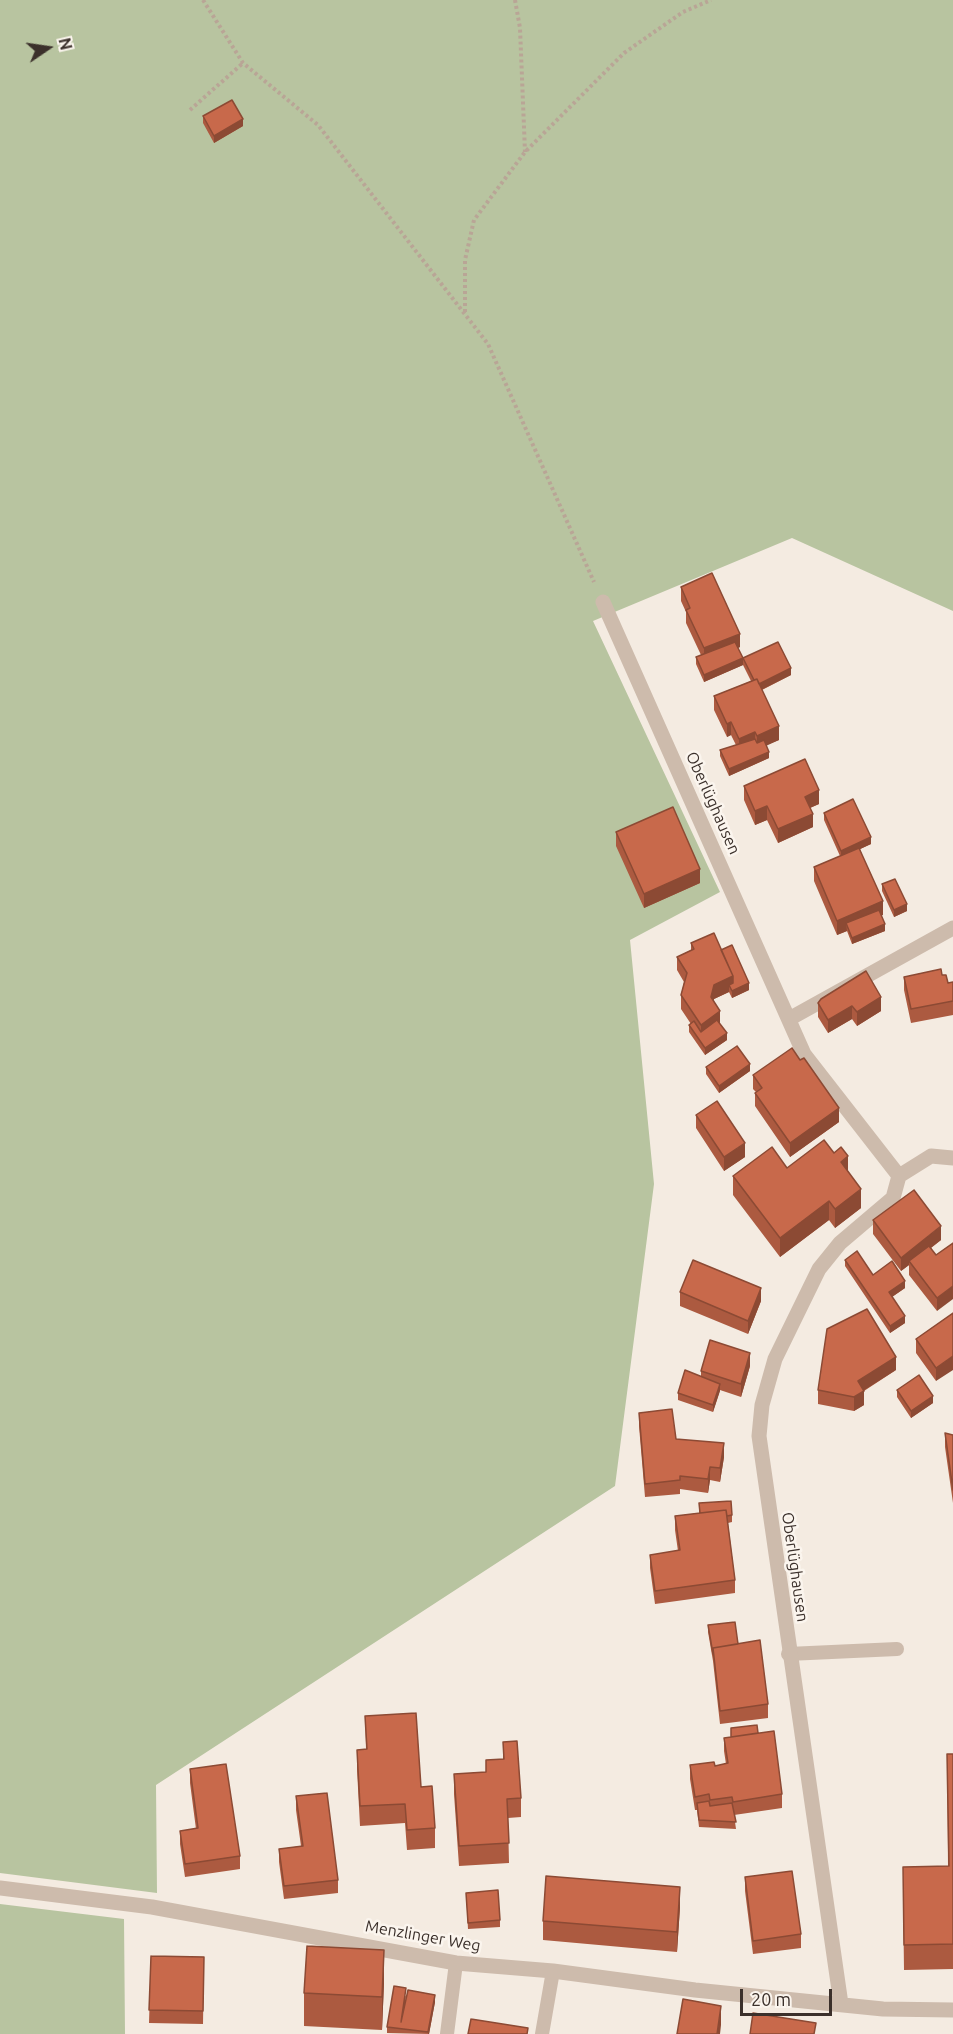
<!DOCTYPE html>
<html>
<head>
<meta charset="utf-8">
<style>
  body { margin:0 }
  #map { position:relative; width:953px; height:2034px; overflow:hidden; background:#f4ebe1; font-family:Ubuntu,sans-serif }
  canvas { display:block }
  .north { position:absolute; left:18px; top:18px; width:60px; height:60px; -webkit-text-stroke:4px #fbf5ee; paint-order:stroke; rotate:77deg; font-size:16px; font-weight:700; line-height:24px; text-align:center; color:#3b302b }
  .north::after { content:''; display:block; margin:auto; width:21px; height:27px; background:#3b302b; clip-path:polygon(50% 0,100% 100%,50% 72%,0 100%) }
  .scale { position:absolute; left:740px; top:1989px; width:92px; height:27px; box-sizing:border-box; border:3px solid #3b302b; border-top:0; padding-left:8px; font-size:18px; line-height:21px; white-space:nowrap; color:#3b302b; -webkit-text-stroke:4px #fbf5ee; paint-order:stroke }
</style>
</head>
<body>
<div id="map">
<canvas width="953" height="2034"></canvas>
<div class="north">N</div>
<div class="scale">20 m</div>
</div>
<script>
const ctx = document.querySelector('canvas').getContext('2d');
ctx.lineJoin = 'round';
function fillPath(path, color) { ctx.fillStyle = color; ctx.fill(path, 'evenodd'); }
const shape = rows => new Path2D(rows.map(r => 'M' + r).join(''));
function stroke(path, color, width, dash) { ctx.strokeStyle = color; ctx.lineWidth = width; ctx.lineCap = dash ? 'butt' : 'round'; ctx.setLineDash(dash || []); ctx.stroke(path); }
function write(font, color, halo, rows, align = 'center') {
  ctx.font = font + ' Ubuntu,sans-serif'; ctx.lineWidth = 5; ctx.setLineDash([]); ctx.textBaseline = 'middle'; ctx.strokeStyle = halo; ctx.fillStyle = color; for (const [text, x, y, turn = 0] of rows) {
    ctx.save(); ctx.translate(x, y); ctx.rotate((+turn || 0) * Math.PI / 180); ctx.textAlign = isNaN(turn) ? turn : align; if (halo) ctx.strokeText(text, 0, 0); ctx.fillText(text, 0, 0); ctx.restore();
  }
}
const green = shape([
  [0,0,953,0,953,611,792,538,593,621,720,892,630,940,654,1184,615,1486,156,1785,157,1893,0,1873],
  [0,1904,124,1919,125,2034,0,2034]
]);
const path = shape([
  [203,0,243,63,318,125,488,344,594,582],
  [515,0,520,28,525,152],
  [190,110,243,63],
  [465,312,465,260,474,220,525,152,624,53,683,12,711,0]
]);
const service = shape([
  [788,1654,897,1649],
  [447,2034,456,1963],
  [542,2034,553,1971]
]);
const minor = shape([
  [603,602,804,1054,899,1176,893,1198,840,1243,819,1269,775,1359,762,1405,759,1436,841,2004],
  [789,1019,953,928],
  [899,1176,931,1156,953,1158],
  [0,1888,152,1907,456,1963,553,1971,695,1990,883,2009,953,2010]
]);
const wall = shape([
  [203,116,243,126,214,143,203,123],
  [681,587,740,647,738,648,743,658,791,675,762,690,779,740,766,745,769,758,729,776,720,756,720,750,736,745,731,735,727,737,714,710,714,696,751,681,743,665,704,682,696,664,696,657,701,655,686,623,686,612,681,601],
  [744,786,819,804,810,808,813,827,778,843,767,820,755,825,744,800],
  [824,813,871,844,860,849,883,915,881,915,885,931,852,944,847,931,837,935,814,881,814,867,840,856,824,820],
  [616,832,700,883,644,908,616,846],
  [882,884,907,911,894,917,882,891],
  [691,943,721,950,749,990,732,998,729,992,714,999,714,1001,720,1024,727,1040,705,1055,689,1032,689,1025,691,1024,681,1009,681,995,684,982,677,970,677,957,691,950],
  [942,975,948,983,953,982,953,1015,911,1023,904,990,904,977],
  [821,999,881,1011,857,1026,852,1019,828,1033,818,1017,818,1003],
  [706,1067,750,1071,719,1093,706,1074],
  [753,1075,839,1122,790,1157,755,1106,755,1093,756,1092,753,1089],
  [696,1115,745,1157,724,1171,696,1128],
  [787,1168,848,1171,861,1208,835,1228,829,1220,780,1257,733,1195,733,1176],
  [873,1220,941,1240,931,1248,936,1255,953,1243,937,1311,909,1275,909,1265,901,1271,873,1234],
  [845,1260,873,1275,905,1288,892,1297,905,1323,890,1333,845,1266],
  [680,1292,761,1301,748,1334,680,1306],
  [953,1313,936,1381,916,1353,916,1339],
  [750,1366,741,1397,720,1390,713,1412,678,1400,678,1393,701,1377,701,1371],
  [896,1370,864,1391,864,1405,854,1411,818,1404,818,1390],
  [897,1390,933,1403,911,1418,897,1397],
  [639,1413,676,1439,724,1457,720,1482,710,1480,708,1493,680,1489,680,1494,645,1497,639,1426],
  [945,1433,953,1435,953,1503,945,1447],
  [699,1503,732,1515,732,1522,728,1523,735,1580,735,1593,655,1604,650,1568,650,1555,678,1551,675,1530,675,1516,699,1513],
  [708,1625,738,1644,768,1704,768,1718,720,1724,713,1661,708,1632],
  [365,1716,421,1787,435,1828,435,1848,407,1850,405,1823,360,1826,357,1769,357,1750,366,1749],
  [731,1728,758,1733,782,1794,782,1808,734,1815,736,1829,699,1827,697,1810,695,1810,690,1779,690,1765,715,1766,726,1764,724,1751,724,1738,731,1737],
  [503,1742,521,1798,521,1817,508,1818,509,1863,459,1866,454,1794,454,1774,486,1772,486,1760,503,1759],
  [947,1754,953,1754,953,1969,904,1970,903,1892,948,1866],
  [190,1769,240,1856,240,1869,185,1877,180,1844,180,1831,196,1829,190,1783],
  [296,1796,338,1880,338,1893,284,1899,279,1862,279,1849,301,1846,296,1810],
  [745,1877,801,1934,801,1948,753,1954,745,1891],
  [466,1893,500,1920,500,1927,468,1929],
  [680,1907,677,1952,543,1940,543,1921],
  [151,1956,204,1957,203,2024,149,2023],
  [384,1983,382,2030,304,2026,304,1993],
  [406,1995,404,2006,435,2002,429,2034,387,2033,387,2027]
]);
const shadedWall = shape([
  [243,119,243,126,214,143,214,136],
  [740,634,740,647,704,662,704,648],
  [743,658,743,665,704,682,704,675],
  [791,668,791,675,757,692,757,685],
  [731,722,731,735,727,737,727,724],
  [779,726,779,740,757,750,757,736],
  [755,732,755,746,739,752,739,739],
  [769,752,769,758,729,776,729,769],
  [819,790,819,804,805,810,805,797],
  [767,806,767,820,755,825,755,811],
  [813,814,813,827,778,843,778,829],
  [871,837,871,844,841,858,841,851],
  [700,869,700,883,644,908,644,894],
  [883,901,883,915,849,929,846,923,847,931,837,935,837,921],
  [907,904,907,911,894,917,894,910],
  [885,924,885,931,852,944,852,938],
  [733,976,733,990,729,985,729,992,714,999,711,1010,711,997,714,985],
  [749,983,749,990,732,998,732,991],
  [881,997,881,1011,857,1026,857,1012],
  [852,1006,852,1019,828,1033,828,1020],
  [720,1011,720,1025,701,1039,701,1025],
  [727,1033,727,1040,705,1055,705,1048],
  [750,1064,750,1071,719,1093,719,1086],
  [839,1108,839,1122,790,1157,790,1143],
  [745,1143,745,1157,724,1171,724,1157],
  [848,1156,848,1176,841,1162],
  [861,1189,861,1208,835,1228,835,1209],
  [829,1201,829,1220,780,1257,780,1238],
  [941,1226,941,1240,911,1263,909,1261,909,1265,901,1271,901,1258],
  [905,1281,905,1288,889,1299,889,1292],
  [953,1286,953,1299,937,1311,937,1298],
  [761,1288,761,1301,748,1334,748,1321],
  [905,1316,905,1323,890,1333,890,1326],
  [750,1353,750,1366,741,1397,741,1384],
  [953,1356,953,1370,936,1381,936,1368],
  [896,1357,896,1370,858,1394,858,1381],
  [720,1384,720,1391,713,1412,713,1405],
  [864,1391,864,1405,854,1411,854,1397],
  [933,1396,933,1403,911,1418,911,1411],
  [724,1443,724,1457,720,1482,720,1468],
  [710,1467,710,1480,708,1493,708,1479],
  [680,1887,680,1907,677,1952,677,1932],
  [384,1950,384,1983,382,2030,382,1997],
  [435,1995,435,2002,429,2034,428,2034],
  [721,2006,721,2025,720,2034,717,2034]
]);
const building = shape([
  [232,100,243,119,214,136,203,116,232,100],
  [712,573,740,634,704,648,686,610,690,608,681,587,712,573],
  [735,642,743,658,704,675,696,657,735,642],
  [778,642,791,668,759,684,757,679,754,680,743,658,778,642],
  [757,679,779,726,757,736,755,732,739,739,731,722,727,724,714,696,757,679],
  [755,739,757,743,764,740,769,752,729,769,720,750,755,739],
  [805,759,819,790,805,797,813,814,778,829,767,806,755,811,744,786,805,759],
  [853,799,871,837,841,851,824,813,853,799],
  [673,807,700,869,644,894,616,832,673,807],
  [859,848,883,901,837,921,814,867,859,848],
  [895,879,907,904,894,910,882,884,895,879],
  [879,910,885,924,852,938,846,923,879,910],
  [714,933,733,976,714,985,711,997,720,1011,701,1025,681,995,687,973,677,957,694,949,691,943,714,933],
  [732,945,749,983,732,991,729,985,733,983,733,976,721,950,732,945],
  [941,969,942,975,946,975,948,983,953,982,953,1001,911,1009,904,977,941,969],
  [866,971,881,997,857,1012,852,1006,828,1020,818,1003,821,999,866,971],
  [717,1020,727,1033,705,1048,689,1025,694,1021,701,1032,717,1020],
  [737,1046,750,1064,719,1086,706,1067,737,1046],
  [792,1048,800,1060,804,1058,839,1108,790,1143,755,1093,762,1088,753,1075,792,1048],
  [717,1101,745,1143,724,1157,696,1115,717,1101],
  [824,1140,834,1153,841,1147,848,1156,841,1162,861,1189,835,1209,829,1201,780,1238,733,1176,772,1147,787,1168,824,1140],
  [914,1190,941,1226,901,1258,873,1220,914,1190],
  [953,1243,953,1286,937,1298,909,1261,929,1246,936,1255,953,1243],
  [857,1251,873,1275,892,1261,905,1281,889,1292,905,1316,890,1326,845,1260,857,1251],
  [693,1260,761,1288,748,1321,680,1292,693,1260],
  [867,1309,896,1357,858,1381,864,1391,854,1397,818,1390,827,1329,867,1309],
  [953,1313,953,1356,936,1368,916,1339,953,1313],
  [710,1340,750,1353,741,1384,701,1371,710,1340],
  [685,1370,720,1384,713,1405,678,1393,685,1370],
  [919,1375,933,1396,911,1411,897,1390,919,1375],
  [672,1409,676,1439,724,1443,720,1468,710,1467,708,1479,680,1476,680,1480,645,1484,639,1413,672,1409],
  [945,1433,953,1435,953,1490,945,1433],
  [731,1501,732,1515,727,1516,726,1510,700,1513,699,1503,731,1501],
  [726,1510,735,1580,655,1591,650,1555,680,1550,675,1516,726,1510],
  [735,1622,738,1644,713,1648,713,1654,708,1625,735,1622],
  [760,1640,768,1704,720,1711,713,1648,760,1640],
  [416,1713,421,1787,432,1786,435,1828,407,1830,405,1804,360,1806,357,1750,367,1749,365,1716,416,1713],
  [757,1725,758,1733,731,1737,731,1728,757,1725],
  [774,1731,782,1794,733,1802,732,1797,710,1800,709,1794,695,1797,690,1765,714,1762,715,1766,728,1763,724,1738,774,1731],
  [517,1741,521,1798,507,1799,509,1843,459,1846,454,1774,486,1772,486,1760,504,1759,503,1742,517,1741],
  [947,1754,953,1754,953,1944,904,1945,903,1867,949,1866,947,1754],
  [226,1764,240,1856,185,1864,180,1831,198,1828,190,1769,226,1764],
  [327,1793,338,1880,284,1886,279,1849,303,1846,296,1796,327,1793],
  [709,1801,710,1806,732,1803,736,1822,699,1820,697,1803,709,1801],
  [792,1871,801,1934,753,1941,745,1877,792,1871],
  [546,1876,680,1887,677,1932,543,1921,546,1876],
  [498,1890,500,1920,468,1923,466,1893,498,1890],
  [307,1946,384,1950,382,1997,304,1993,307,1946],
  [151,1956,204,1957,203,2011,149,2010,151,1956],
  [394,1986,406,1988,401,2022,408,1990,435,1995,428,2032,387,2027,394,1986],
  [683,1999,721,2006,717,2034,677,2034,683,1999],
  [753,2013,816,2023,814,2034,750,2034,753,2013],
  [471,2019,528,2028,527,2034,468,2034,471,2019]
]);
const streetNames = [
  ["Oberlüghausen",713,803,66],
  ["Oberlüghausen",795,1567,82],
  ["Menzlinger Weg",423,1936,10]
];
fillPath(green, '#b8c4a0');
stroke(path, '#b9a596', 4, [3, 3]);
stroke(service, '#cdbbac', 14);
stroke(minor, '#cdbbac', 15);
fillPath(wall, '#ac5a40');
fillPath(shadedWall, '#8c4a34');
fillPath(building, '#c8694b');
stroke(building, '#8c4a34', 1.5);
write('16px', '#3b302b', '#fbf5ee', streetNames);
</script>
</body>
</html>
